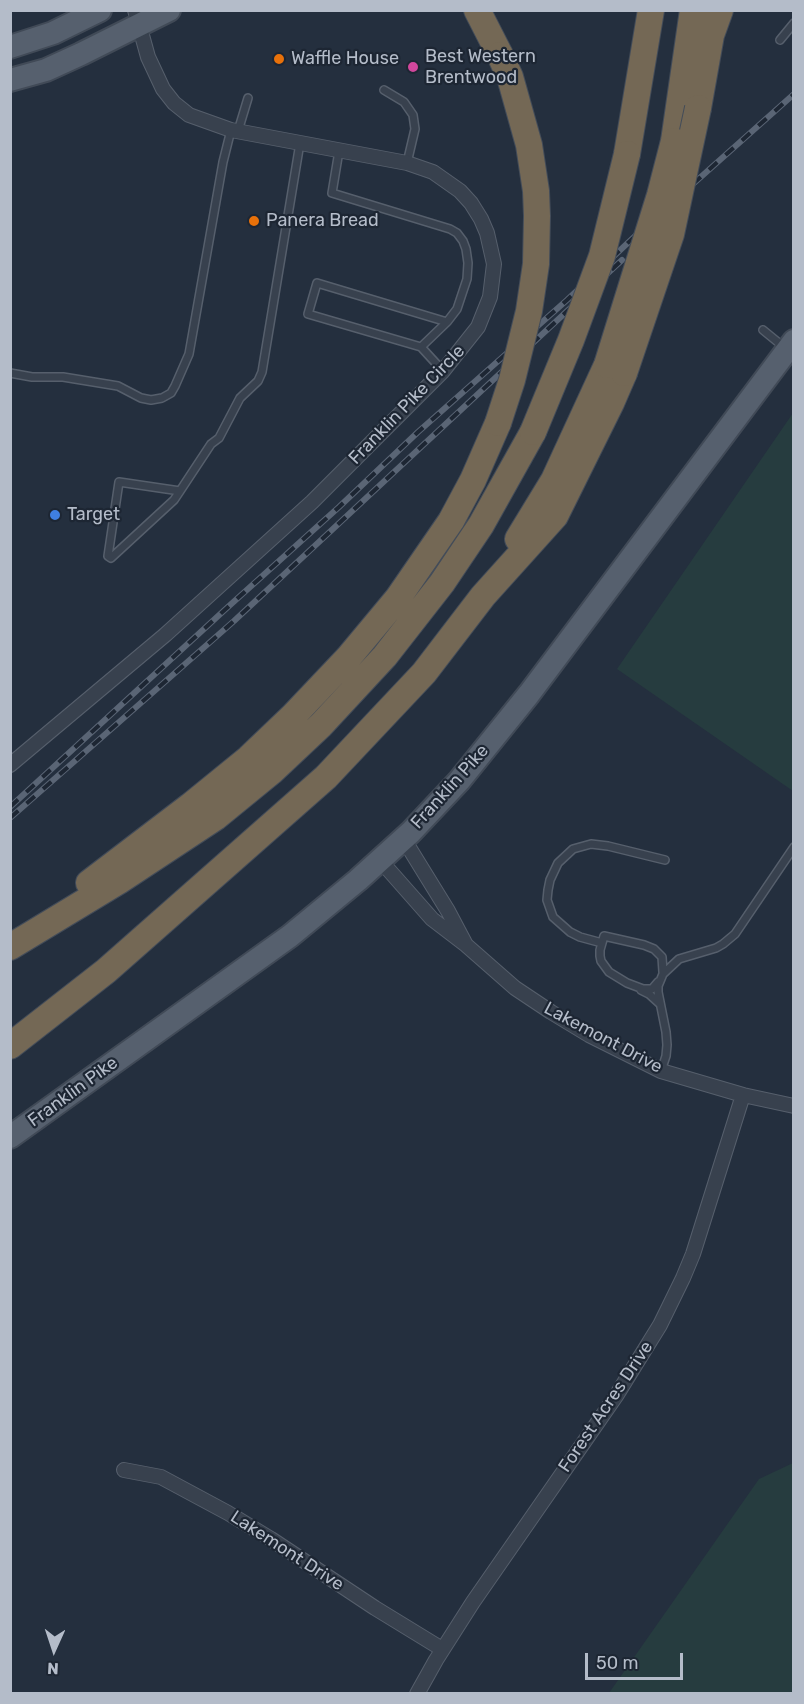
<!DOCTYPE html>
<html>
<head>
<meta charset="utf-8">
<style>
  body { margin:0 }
  #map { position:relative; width:804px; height:1704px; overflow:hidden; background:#242f3e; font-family:Rubik,sans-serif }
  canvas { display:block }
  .frame { position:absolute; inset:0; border:12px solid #b4bcc9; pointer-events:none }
  .north { position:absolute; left:24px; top:1620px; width:60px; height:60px; -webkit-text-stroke:4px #1d2633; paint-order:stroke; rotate:183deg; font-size:16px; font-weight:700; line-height:24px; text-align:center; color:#b4bcc9 }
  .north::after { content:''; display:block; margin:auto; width:21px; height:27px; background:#b4bcc9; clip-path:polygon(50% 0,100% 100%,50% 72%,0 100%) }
  .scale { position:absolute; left:585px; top:1653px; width:98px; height:27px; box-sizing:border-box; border:3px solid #b4bcc9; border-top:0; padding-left:8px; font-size:18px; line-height:21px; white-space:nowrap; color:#b4bcc9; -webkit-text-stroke:4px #1d2633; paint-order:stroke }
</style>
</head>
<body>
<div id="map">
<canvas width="804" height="1704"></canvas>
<div class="frame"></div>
<div class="north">N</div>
<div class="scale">50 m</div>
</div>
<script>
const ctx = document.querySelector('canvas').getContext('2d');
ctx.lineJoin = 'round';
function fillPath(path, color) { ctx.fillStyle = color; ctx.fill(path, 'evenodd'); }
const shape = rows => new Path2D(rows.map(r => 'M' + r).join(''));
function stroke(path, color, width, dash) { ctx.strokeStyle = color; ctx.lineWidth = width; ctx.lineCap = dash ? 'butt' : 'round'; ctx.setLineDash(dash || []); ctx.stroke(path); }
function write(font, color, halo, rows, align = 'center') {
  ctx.font = font + ' Rubik,sans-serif'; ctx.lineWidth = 4.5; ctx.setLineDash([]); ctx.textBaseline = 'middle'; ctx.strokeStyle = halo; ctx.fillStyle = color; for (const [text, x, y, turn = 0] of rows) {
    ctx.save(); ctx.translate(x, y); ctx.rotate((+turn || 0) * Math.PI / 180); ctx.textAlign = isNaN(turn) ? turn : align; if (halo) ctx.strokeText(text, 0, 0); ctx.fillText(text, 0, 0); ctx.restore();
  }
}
const green = shape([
  [793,413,793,791,617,669],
  [793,1463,793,1693,609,1693,759,1479]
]);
const service = shape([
  [780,40,794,23],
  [384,90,404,102,413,115,415,129,407,163],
  [238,131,248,98],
  [339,151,332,193,450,229,457,233,463,241,466,249,468,263,467,279,457,309,447,322,317,283,308,314,421,347,443,371],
  [763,330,785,348],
  [421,347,447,322],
  [10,373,32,377,63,377,118,386,141,398,151,400,162,398,171,393,175,386,189,354,223,162,231,130],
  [180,491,119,482,108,556,111,558,174,500,180,491,211,444,219,438,240,398,258,381,262,372,300,143],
  [602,943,580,937,570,932,553,917,547,900,548,890,550,880,558,863,573,849,591,844,608,846,665,860],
  [658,982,652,989,643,989,627,983,609,972,601,961,600,956,600,950,604,936,644,945,654,949,662,957,663,972],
  [641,990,649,994,660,1004],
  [661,1071,666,1056,667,1045,666,1032,658,992,658,986,663,974,679,959,716,948,723,944,735,934,794,847]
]);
const minor = shape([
  [10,765,165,635,312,502,443,371,478,327,490,297,494,264,487,233,481,219,471,203,460,191,433,172,407,163,231,130,189,115,174,103,163,89,148,57,135,10],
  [380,860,432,919,466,945,448,911,403,838],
  [466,945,515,988,551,1012,589,1035,661,1071,743,1095,794,1106],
  [124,1470,161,1477,228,1513,271,1539,375,1608,442,1649],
  [417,1694,436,1660,473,1602,616,1396,660,1325,683,1278,693,1254,743,1095]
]);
const primary = shape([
  [10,47,53,33,100,10],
  [10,80,46,70,81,54,169,10],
  [10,1137,290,936,358,880,411,832,459,781,529,694,794,341]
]);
const motorway = shape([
  [477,10,500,55],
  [698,108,711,35,720,10],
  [674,141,693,10],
  [627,154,651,10],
  [518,539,554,480,607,365],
  [89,883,190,806,249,758,293,716,348,658,398,598,451,521,473,480,498,423],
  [10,947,119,881,216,817,271,772,321,725,385,656,442,583,481,525,533,432],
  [10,1046,106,971,326,777,424,673,483,596,555,516,611,403,624,373]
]);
const rail = shape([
  [10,807,229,606,339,507,418,432,567,300,648,224,794,94],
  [10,818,234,621,622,260]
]);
const motorwayBridge = shape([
  [607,365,660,195,674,141],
  [624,373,671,234,698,108],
  [498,423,512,380,529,311,536,264,537,216,536,191,529,145,510,77,500,55],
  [533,432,571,340,602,256,627,154]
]);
const markers = [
  [279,59,6,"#e8710a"],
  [413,67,6,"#d1479c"],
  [254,221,6,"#e8710a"],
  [55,515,6,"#3f7fe0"]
];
const poiNames = [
  ["Best Western",425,57],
  ["Brentwood",425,78],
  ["Waffle House",291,59],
  ["Panera Bread",266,221],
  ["Target",67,515]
];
const streetNames = [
  ["Franklin Pike Circle",407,405,-46],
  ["Franklin Pike",450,787,-48],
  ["Lakemont Drive",603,1038,28],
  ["Franklin Pike",73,1092,-36],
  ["Forest Acres Drive",606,1407,-56],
  ["Lakemont Drive",287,1551,33]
];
fillPath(green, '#263c3f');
stroke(service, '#565f6c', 10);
stroke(minor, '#565f6c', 16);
stroke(primary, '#414a57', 26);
stroke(motorway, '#434c59', 28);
stroke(service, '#38414e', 7);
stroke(minor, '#38414e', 14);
stroke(primary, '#56606e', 22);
stroke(motorway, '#746855', 26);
stroke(rail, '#5a6575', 6);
stroke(rail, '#1d2633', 4, [11]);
stroke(motorwayBridge, '#434c59', 28, []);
stroke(motorwayBridge, '#746855', 26);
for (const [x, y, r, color] of markers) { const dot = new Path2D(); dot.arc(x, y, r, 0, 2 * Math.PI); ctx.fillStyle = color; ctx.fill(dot); stroke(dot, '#1d2633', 2); }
write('18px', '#b4bcc9', '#1d2633', poiNames, 'left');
write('18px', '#b4bcc9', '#1d2633', streetNames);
</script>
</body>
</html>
